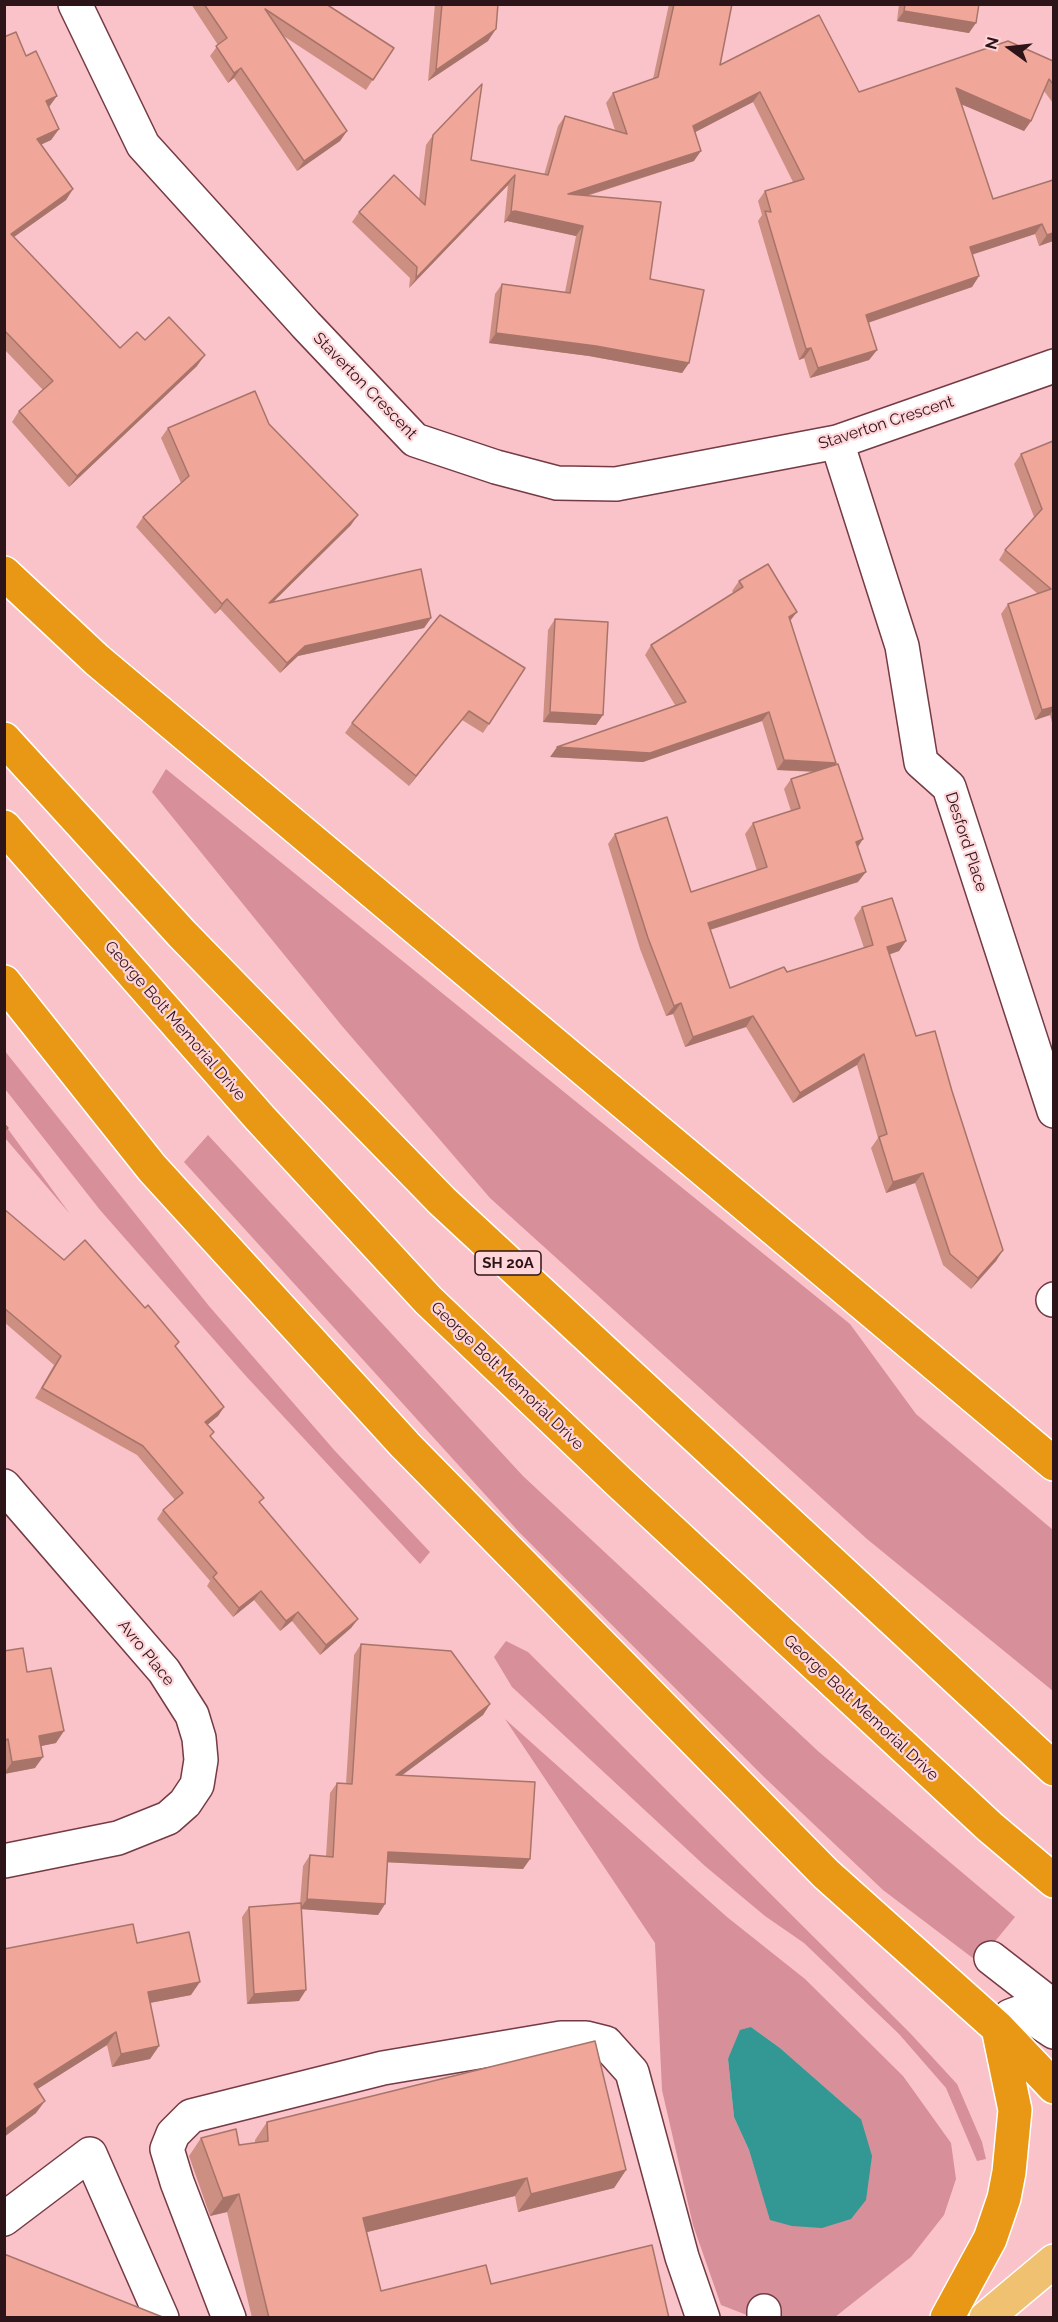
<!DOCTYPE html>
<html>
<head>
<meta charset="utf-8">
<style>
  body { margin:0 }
  #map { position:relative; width:1058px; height:2322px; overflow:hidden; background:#fac3c9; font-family:Raleway,sans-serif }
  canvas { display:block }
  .frame { position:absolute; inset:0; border:6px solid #2c1418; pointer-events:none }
  .north { position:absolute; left:980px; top:18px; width:60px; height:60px; -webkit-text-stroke:4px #ffd5d9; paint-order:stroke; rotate:285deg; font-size:16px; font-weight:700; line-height:24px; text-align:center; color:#2c1418 }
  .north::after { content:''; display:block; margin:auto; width:21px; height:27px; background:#2c1418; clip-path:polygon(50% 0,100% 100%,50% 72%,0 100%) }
</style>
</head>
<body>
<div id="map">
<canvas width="1058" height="2322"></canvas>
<div class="frame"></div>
<div class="north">N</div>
</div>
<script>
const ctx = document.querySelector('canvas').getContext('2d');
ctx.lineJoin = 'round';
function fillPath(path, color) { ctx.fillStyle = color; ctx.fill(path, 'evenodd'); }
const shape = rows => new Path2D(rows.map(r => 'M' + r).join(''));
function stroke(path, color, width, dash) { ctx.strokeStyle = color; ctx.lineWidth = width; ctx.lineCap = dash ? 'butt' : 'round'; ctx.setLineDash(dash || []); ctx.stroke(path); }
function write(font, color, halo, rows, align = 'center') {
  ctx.font = font + ' Raleway,sans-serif'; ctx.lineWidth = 4.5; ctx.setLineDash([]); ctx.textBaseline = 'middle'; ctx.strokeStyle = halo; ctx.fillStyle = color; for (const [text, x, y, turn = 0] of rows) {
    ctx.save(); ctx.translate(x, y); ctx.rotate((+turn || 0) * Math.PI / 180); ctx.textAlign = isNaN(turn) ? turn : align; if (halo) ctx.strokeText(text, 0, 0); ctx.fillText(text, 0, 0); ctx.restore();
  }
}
const green = shape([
  [166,769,850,1324,916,1414,1053,1530,1053,1691,867,1539,490,1198,342,1026,152,792],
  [4,1050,209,1306,335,1451,430,1552,420,1564,245,1375,100,1210,5,1089],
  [5,1125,70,1214,5,1138],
  [208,1135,523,1476,819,1752,1015,1917,978,1962,883,1890,763,1776,519,1532,184,1162],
  [506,1641,528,1652,910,2033,957,2084,982,2142,986,2159,977,2161,946,2088,899,2034,804,1943,765,1916,705,1866,512,1687,494,1657],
  [505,1719,727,1917,805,1979,903,2076,951,2143,956,2179,944,2215,911,2257,835,2317,752,2317,721,2305,693,2225,662,2090,655,1943],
  [751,2027,780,2048,861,2119,762,2192,749,2150,734,2117,728,2059]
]);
const water = shape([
  [751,2027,780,2048,861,2119,872,2156,866,2200,851,2219,822,2228,792,2226,770,2220,749,2150,734,2117,728,2059,740,2030]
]);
const minor = shape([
  [75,4,143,145,306,325,415,440,496,467,557,483,616,484,837,442,1054,366],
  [837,442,902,646,921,762,949,787,1054,1111],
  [1053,1300,1054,1299],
  [4,1486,164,1671,192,1715,199,1738,201,1760,197,1785,185,1803,168,1818,118,1838,4,1861],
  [991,1958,1054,2007],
  [998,2028,1010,2016,1018,2013,1033,2018,1054,2032],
  [4,2219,90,2154,162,2318],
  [229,2318,177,2182,167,2149,173,2134,191,2116,383,2068,561,2038,586,2038,606,2043,632,2072,682,2257,703,2318],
  [764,2318,764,2311]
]);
const major = shape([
  [986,2318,1054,2261]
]);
const highway = shape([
  [4,573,97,660,1054,1464],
  [4,739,182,934,442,1201,1054,1769],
  [4,827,260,1118,428,1300,619,1482,990,1827,1054,1881],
  [4,982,152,1168,405,1445,826,1874,998,2028,1054,2087],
  [947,2318,990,2239,1004,2198,1009,2172,1015,2110,998,2028]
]);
const wall = shape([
  [191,4,326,4,394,48,366,90,282,35,347,131,340,141,297,171,234,78,228,83,210,56,218,45],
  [435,4,498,4,488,41,428,81],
  [669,4,732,4,720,65,859,92,1053,61,1053,103,1044,91,1031,121,1024,131,961,104,993,199,1053,180,1053,241,1039,246,1035,234,972,254,979,276,972,287,868,322,877,350,869,360,810,378,804,358,799,360,758,221,762,215,758,201,765,191,793,182,753,102,695,132,694,161,587,196,650,279,689,363,682,373,589,356,489,343,495,294,502,284,565,292,576,236,507,221,504,223,508,185,409,288,410,278,352,222,359,212,419,199,426,145,433,135,471,160,544,175,558,126,565,116,615,130,606,103,613,93,653,79],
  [899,4,979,4,969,33,897,21],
  [4,37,49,107,59,129,51,140,41,144,73,189,66,200,14,237,120,348,145,340,197,366,69,487,12,422,19,411,43,390,4,349],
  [269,424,351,525,273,602,431,618,424,628,298,656,280,673,220,609,215,614,136,527,143,517,181,483,161,438,168,428],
  [1053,441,1053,726,1050,715,1035,720,1001,614,1008,604,1038,594,999,560,1005,550,1034,517,1014,464,1021,454],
  [739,581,790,621,835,765,858,847,858,882,710,930,730,988,787,972,864,948,854,918,862,907,906,941,899,951,889,954,916,1036,952,1091,1003,1250,996,1261,971,1289,943,1265,915,1183,886,1193,871,1148,878,1138,857,1065,793,1103,746,1027,685,1047,673,1014,666,1016,640,949,608,844,615,834,691,892,757,871,745,834,753,823,791,811,784,789,791,779,814,772,777,770,762,721,643,762,550,757,675,705,645,655,651,645,734,593,732,591],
  [440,615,489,724,483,733,462,720,409,786,345,733,352,723],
  [555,619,596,725,543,722,548,630],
  [4,1209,64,1260,176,1348,224,1407,218,1416,207,1425,211,1437,260,1503,358,1619,351,1628,320,1655,292,1621,280,1631,254,1600,233,1617,207,1586,210,1581,157,1519,163,1510,175,1500,137,1455,35,1398,54,1365,4,1322],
  [361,1644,490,1704,483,1715,402,1775,530,1859,523,1869,388,1862,385,1904,378,1915,302,1909,299,2001,247,2004,242,1917,249,1907,300,1904,303,1866,310,1855,326,1856,330,1793,337,1783,346,1784,354,1655],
  [4,1651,27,1672,56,1743,41,1746,35,1768,4,1774],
  [137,1943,191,1995,150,2003,159,2046,150,2059,112,2067,107,2045,37,2089,36,2113,4,2137,4,1949],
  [267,2122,626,2170,614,2188,518,2212,515,2196,367,2232,381,2291,491,2284,669,2318,252,2318,227,2212,210,2216,189,2156,201,2138,239,2145,255,2143,255,2140]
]);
const shadedWall = shape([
  [904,11,976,23,969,33,897,21],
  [496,29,488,41,428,81,436,70],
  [241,68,234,78,228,83,234,73],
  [956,88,1031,121,1024,131,949,99],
  [760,92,753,102,686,137,693,126],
  [57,96,49,107,46,101],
  [59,129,51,140,30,150,37,139],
  [347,131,340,141,297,171,304,161],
  [701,151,694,161,560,204,568,194],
  [515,175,508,185,409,288,416,278],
  [73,189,66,200,4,244,11,234],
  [515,211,583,226,576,236,507,221,504,223,511,212],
  [1042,224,1035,234,962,258,970,247],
  [1053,233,1053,241,1039,246,1047,235],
  [979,276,972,287,859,326,866,315],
  [496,333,596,346,689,363,682,373,589,356,489,343],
  [811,348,804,358,799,360,806,349],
  [877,350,869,360,810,378,818,368],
  [205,355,197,366,69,487,77,476],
  [358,515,351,525,262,613,269,603],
  [227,599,220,609,215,614,222,604],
  [797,612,790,621,789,617],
  [431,618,424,628,298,656,280,673,287,663,305,646],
  [1053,707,1053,710,1050,715,1035,720,1042,710],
  [469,711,462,720,409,786,416,776],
  [550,712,603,715,596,725,543,722],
  [769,712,762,721,643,762,550,757,557,747],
  [784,760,836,763,830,772,777,770],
  [863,839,856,850,856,842],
  [866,872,858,882,700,933,708,923],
  [906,941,899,951,880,958,887,947],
  [681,1003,673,1014,666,1016,674,1006],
  [753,1016,746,1027,685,1047,693,1037],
  [864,1054,857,1065,793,1103,800,1093],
  [923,1173,915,1183,886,1193,893,1182],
  [1003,1250,996,1261,971,1289,978,1278],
  [224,1407,218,1416,199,1432,205,1422],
  [261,1591,254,1600,233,1617,239,1608],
  [298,1612,292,1621,280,1631,286,1621],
  [358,1619,351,1628,320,1655,326,1645],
  [490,1704,483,1715,389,1785,396,1775],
  [64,1731,56,1743,31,1748,39,1736],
  [43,1757,35,1768,4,1774,12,1762],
  [388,1852,530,1859,523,1869,381,1862],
  [307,1899,385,1904,378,1915,300,1909],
  [200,1982,191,1995,139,2005,148,1992],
  [306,1990,299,2001,247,2004,254,1994],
  [116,2032,107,2045,25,2097,34,2084],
  [159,2046,150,2059,112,2067,121,2054],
  [45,2101,36,2113,4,2137,4,2130],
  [626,2170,614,2188,518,2212,531,2194],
  [527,2178,515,2196,351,2236,363,2218],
  [239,2194,227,2212,210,2216,223,2198]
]);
const building = shape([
  [204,4,326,4,394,48,373,80,265,9,347,131,304,161,241,68,234,73,216,46,227,38,204,4],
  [442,4,498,4,496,29,436,70,442,4],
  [674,4,732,4,720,65,819,15,859,92,1008,41,1053,61,1053,84,1049,79,1031,121,956,88,993,199,1053,180,1053,233,1047,235,1042,224,970,247,979,276,866,315,877,350,818,368,811,348,806,349,765,211,771,212,765,191,804,179,760,92,693,126,701,151,568,194,661,202,650,279,704,290,689,363,596,346,496,333,502,284,570,293,583,226,515,211,511,212,515,175,416,278,417,267,359,212,394,175,425,205,433,135,482,84,471,160,548,175,565,116,627,134,613,93,658,77,674,4],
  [905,4,979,4,976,23,904,11,905,4],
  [16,32,26,56,36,51,57,96,46,101,59,129,37,139,73,189,11,234,120,348,137,332,145,340,169,317,205,355,77,476,19,411,53,381,4,330,4,37,16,32],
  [255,391,269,424,358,515,269,603,421,569,431,618,305,646,287,663,227,599,222,604,143,517,189,476,168,428,255,391],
  [1053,441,1053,707,1042,710,1008,604,1051,589,1005,550,1042,509,1021,454,1053,441],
  [768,564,797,612,789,617,836,763,784,760,769,712,650,753,557,747,686,702,651,645,743,587,739,581,768,564],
  [440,615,525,668,489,724,469,711,416,776,352,723,440,615],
  [555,619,608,622,603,715,550,712,555,619],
  [838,764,863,839,856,842,866,872,708,923,730,988,784,967,787,972,873,945,862,907,892,898,906,941,887,947,916,1036,935,1031,952,1091,1003,1250,978,1278,950,1254,923,1173,893,1182,879,1137,887,1134,864,1054,800,1093,753,1016,693,1037,681,1003,674,1006,648,938,615,834,667,817,691,892,767,867,753,823,800,808,791,779,838,764],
  [4,1124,8,1128,4,1131,4,1124],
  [4,1209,64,1260,85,1240,145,1308,148,1305,179,1342,175,1346,224,1407,205,1422,214,1432,210,1436,264,1498,259,1502,358,1619,326,1645,298,1612,286,1621,261,1591,239,1608,213,1577,217,1573,163,1510,183,1493,143,1446,42,1388,61,1356,4,1308,4,1209],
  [361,1644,451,1651,490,1704,396,1775,535,1782,530,1859,388,1852,385,1904,307,1899,310,1855,333,1857,337,1783,352,1784,361,1644],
  [23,1648,27,1672,51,1668,64,1731,39,1736,43,1757,12,1762,8,1739,4,1741,4,1651,23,1648],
  [301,1903,306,1990,254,1994,249,1907,301,1903],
  [133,1924,137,1943,189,1932,200,1982,148,1992,159,2046,121,2054,116,2032,34,2084,45,2101,4,2130,4,1949,133,1924],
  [595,2041,626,2170,531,2194,527,2178,363,2218,381,2291,486,2265,491,2284,652,2245,669,2318,269,2318,239,2194,223,2198,201,2138,236,2129,239,2145,268,2141,267,2122,595,2041],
  [4,2254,165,2318,4,2318,4,2254]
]);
const shields = [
  [508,1263,66]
];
const shieldNames = [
  ["SH 20A",508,1263]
];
const streetNames = [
  ["Staverton Crescent",365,386,46],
  ["Staverton Crescent",886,423,-18],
  ["Desford Place",966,842,72],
  ["George Bolt Memorial Drive",175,1021,49],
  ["George Bolt Memorial Drive",507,1376,44],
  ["Avro Place",146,1653,51],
  ["George Bolt Memorial Drive",861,1708,43]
];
fillPath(green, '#d78f99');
fillPath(water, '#339793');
stroke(minor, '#743b44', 36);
stroke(major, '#fff', 36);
stroke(highway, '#fff', 36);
stroke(minor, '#fff', 33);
stroke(major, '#f1c172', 33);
stroke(highway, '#e89814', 33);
fillPath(wall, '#ce8f83');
fillPath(shadedWall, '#a8746a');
fillPath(building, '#f0a698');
stroke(building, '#a8746a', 1.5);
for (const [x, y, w] of shields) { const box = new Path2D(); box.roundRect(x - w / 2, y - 12, w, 24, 4.5); ctx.fillStyle = '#ffd5d9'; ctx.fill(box); stroke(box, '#2c1418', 1.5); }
write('bold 15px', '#2c1418', null, shieldNames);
write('16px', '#2c1418', '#ffd5d9', streetNames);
</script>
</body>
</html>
